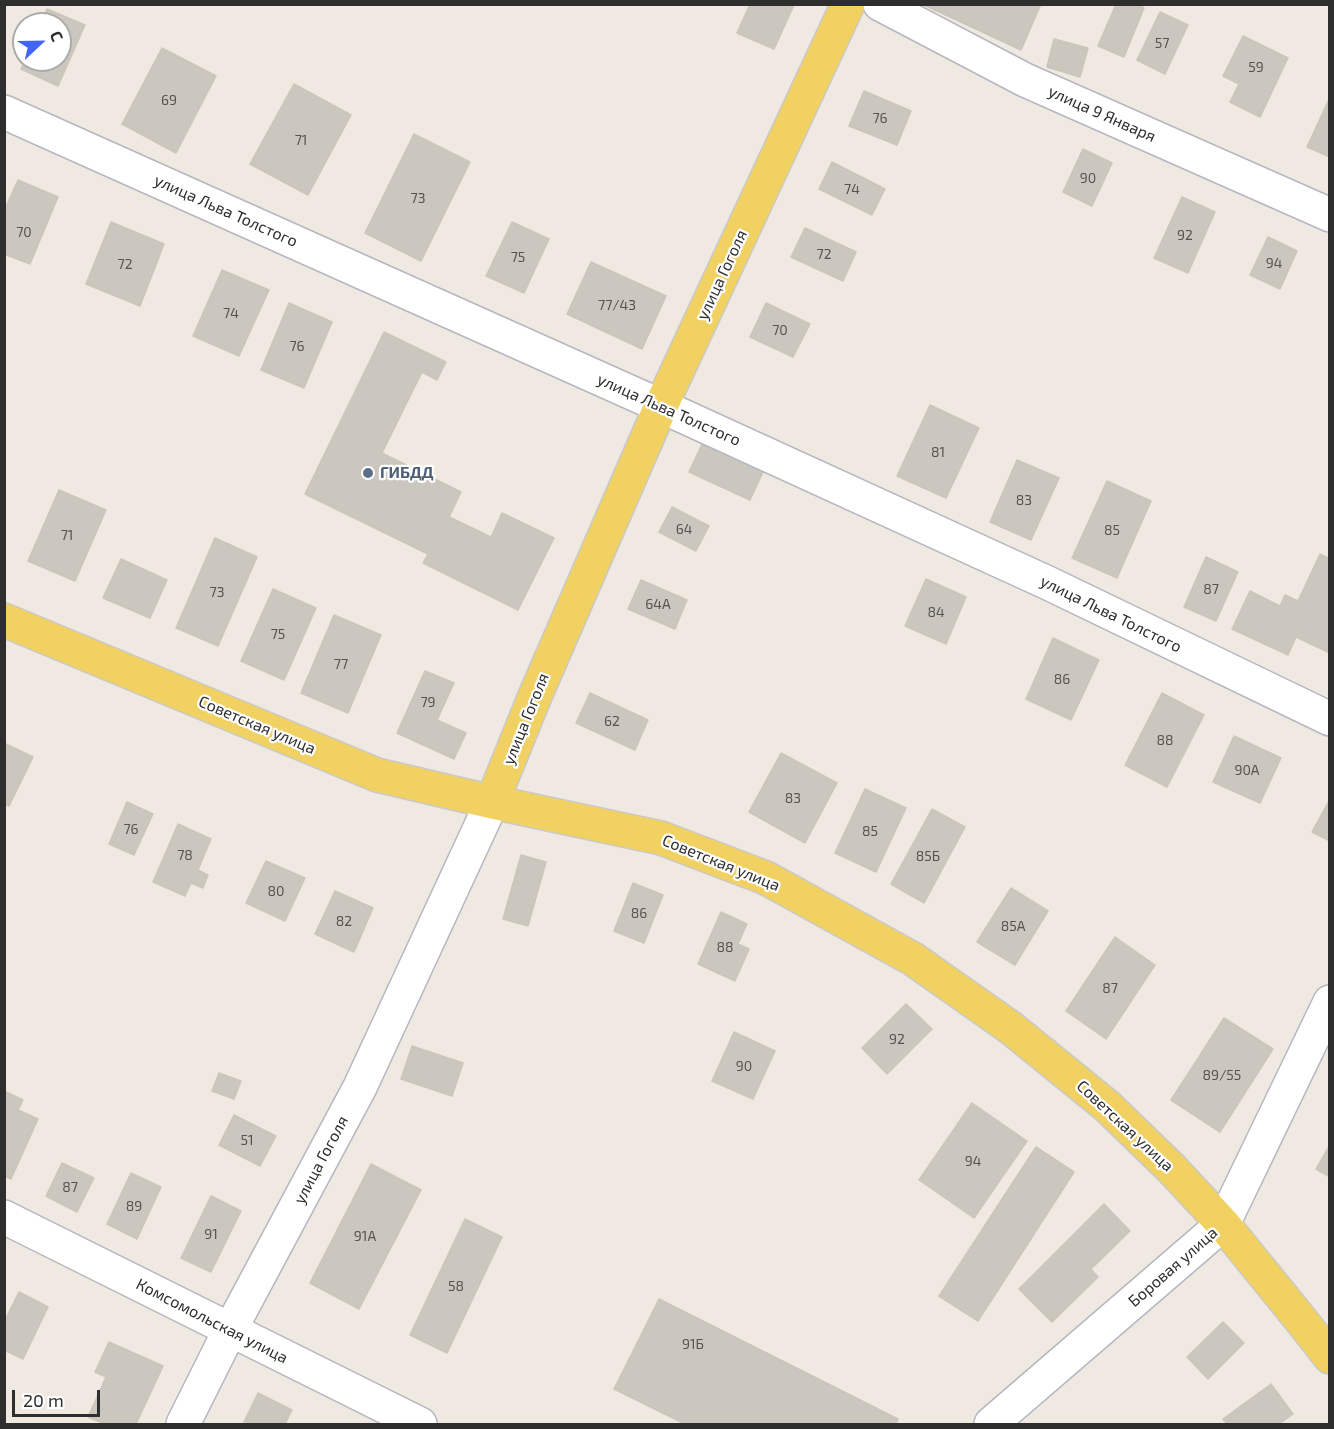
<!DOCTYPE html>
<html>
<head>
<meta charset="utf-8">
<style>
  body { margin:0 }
  #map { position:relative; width:1334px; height:1429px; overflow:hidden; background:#efe9e1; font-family:"Exo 2",sans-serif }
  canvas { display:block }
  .frame { position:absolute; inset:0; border:6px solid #2e2e2e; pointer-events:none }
  .north { position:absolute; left:12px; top:12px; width:60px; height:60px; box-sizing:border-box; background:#fff; border:2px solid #ababab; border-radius:50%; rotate:68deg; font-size:16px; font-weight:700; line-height:24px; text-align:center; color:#2e2e2e }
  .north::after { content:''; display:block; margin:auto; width:21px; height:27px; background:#4264fb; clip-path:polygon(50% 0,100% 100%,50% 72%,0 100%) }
  .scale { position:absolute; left:12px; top:1390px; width:88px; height:27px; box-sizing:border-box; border:3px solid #2e2e2e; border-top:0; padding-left:8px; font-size:18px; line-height:21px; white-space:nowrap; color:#2e2e2e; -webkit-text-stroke:4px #fff; paint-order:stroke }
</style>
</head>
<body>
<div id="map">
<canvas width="1334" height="1429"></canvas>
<div class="frame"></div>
<div class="north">С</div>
<div class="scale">20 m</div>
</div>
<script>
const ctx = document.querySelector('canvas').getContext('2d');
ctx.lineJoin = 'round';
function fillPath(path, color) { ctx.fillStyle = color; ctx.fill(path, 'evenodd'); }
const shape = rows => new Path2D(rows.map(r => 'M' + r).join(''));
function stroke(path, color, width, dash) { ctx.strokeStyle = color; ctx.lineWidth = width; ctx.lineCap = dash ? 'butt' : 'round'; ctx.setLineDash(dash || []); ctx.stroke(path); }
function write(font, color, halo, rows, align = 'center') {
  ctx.font = font + ' "Exo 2",sans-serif'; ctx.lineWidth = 4.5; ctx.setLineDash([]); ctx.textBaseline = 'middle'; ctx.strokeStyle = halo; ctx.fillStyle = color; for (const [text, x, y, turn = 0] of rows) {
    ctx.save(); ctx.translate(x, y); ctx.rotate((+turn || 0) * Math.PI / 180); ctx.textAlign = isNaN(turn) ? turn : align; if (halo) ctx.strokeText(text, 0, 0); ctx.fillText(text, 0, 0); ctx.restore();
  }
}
const building = shape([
  [750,4,794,5,774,49,737,33,750,4],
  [922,4,1041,4,1021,50,922,4],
  [1116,4,1136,4,1144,8,1124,57,1098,46,1116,4],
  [47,9,85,25,58,86,21,69,25,60,60,60,60,24,41,24,47,9],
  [1160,12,1188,25,1165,74,1137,60,1160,12],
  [1243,36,1288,58,1260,117,1230,102,1239,84,1223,76,1243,36],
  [1054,39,1088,48,1080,77,1047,67,1054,39],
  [162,48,216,76,176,153,122,124,162,48],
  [294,84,351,115,308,195,250,164,294,84],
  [864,91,911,111,897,145,849,126,864,91],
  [1330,97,1330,157,1307,147,1330,97],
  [414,134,470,162,421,261,365,233,414,134],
  [1083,149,1112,163,1092,206,1063,192,1083,149],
  [832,162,885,189,872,215,819,189,832,162],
  [18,180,58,197,30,264,4,254,4,211,18,180],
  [1182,197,1215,212,1188,273,1154,258,1182,197],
  [111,222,164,244,140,306,86,284,111,222],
  [512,222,549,239,524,293,486,276,512,222],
  [805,228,856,252,843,281,791,257,805,228],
  [1268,237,1297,251,1280,289,1250,275,1268,237],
  [591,262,666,296,642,349,567,314,591,262],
  [222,270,269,290,239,356,193,336,222,270],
  [289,303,332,322,304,388,261,370,289,303],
  [766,303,810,324,793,357,750,337,766,303],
  [384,332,446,362,437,380,422,372,382,453,461,492,449,517,491,537,502,513,554,538,518,610,423,563,428,554,305,494,384,332],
  [930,405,979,428,946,498,897,476,930,405],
  [703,442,764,470,750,500,689,472,703,442],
  [1017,460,1059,478,1031,540,990,522,1017,460],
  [1107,481,1151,501,1117,578,1072,558,1107,481],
  [59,490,106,510,75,581,28,561,59,490],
  [672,507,709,526,696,551,659,532,672,507],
  [215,538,257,557,218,646,176,628,215,538],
  [1320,554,1330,559,1330,653,1296,637,1288,655,1232,629,1250,591,1280,606,1285,595,1298,601,1320,554],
  [1206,557,1238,572,1216,621,1184,607,1206,557],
  [121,559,167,580,150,618,103,598,121,559],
  [926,579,966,597,946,644,905,626,926,579],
  [641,580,687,600,675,629,628,609,641,580],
  [273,589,316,608,284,680,241,661,273,589],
  [334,615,381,635,348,713,301,693,334,615],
  [1053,638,1099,660,1071,720,1026,699,1053,638],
  [425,671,454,683,437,720,466,733,454,759,397,733,425,671],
  [590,693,648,720,635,750,576,723,590,693],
  [1162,693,1204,715,1167,787,1125,765,1162,693],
  [1234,736,1281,758,1260,803,1213,782,1234,736],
  [6,744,33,757,9,806,4,804,4,748,6,744],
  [781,753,837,783,805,843,749,812,781,753],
  [865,789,906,808,876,872,835,853,865,789],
  [1330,799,1330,841,1312,832,1330,799],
  [127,802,153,814,134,855,109,844,127,802],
  [932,809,965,827,924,903,891,884,932,809],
  [178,824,211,839,198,870,208,875,203,888,191,883,185,896,153,882,178,824],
  [521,855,546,862,528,926,503,919,521,855],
  [266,861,305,878,285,921,246,903,266,861],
  [633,883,663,895,644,943,614,931,633,883],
  [1011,888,1048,911,1015,965,977,942,1011,888],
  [335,891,373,908,354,952,315,934,335,891],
  [721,912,747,924,738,944,749,949,735,981,698,964,721,912],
  [1115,937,1155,965,1106,1039,1066,1011,1115,937],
  [906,1004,932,1029,887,1074,862,1048,906,1004],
  [1224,1018,1273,1049,1220,1132,1171,1100,1224,1018],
  [734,1032,775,1051,753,1099,712,1081,734,1032],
  [412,1046,463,1063,452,1096,401,1079,412,1046],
  [219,1073,241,1081,234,1099,212,1091,219,1073],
  [4,1091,23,1100,18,1110,38,1119,11,1179,4,1176,4,1091],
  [972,1103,1027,1141,974,1218,919,1180,972,1103],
  [234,1115,276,1136,260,1166,219,1145,234,1115],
  [1330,1145,1330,1177,1316,1169,1330,1145],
  [1036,1147,1074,1172,978,1321,939,1296,1036,1147],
  [62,1163,94,1178,77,1212,46,1196,62,1163],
  [371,1164,421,1190,359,1309,310,1283,371,1164],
  [131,1173,161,1187,137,1239,107,1224,131,1173],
  [211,1196,241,1211,211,1272,181,1258,211,1196],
  [1104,1204,1130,1231,1091,1269,1098,1277,1052,1322,1019,1289,1104,1204],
  [465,1219,502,1237,447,1353,410,1335,465,1219],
  [19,1292,48,1307,23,1359,4,1350,4,1322,19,1292],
  [659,1299,898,1419,896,1424,685,1424,614,1389,659,1299],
  [1223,1322,1244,1343,1208,1379,1187,1357,1223,1322],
  [109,1342,163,1366,136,1424,105,1424,88,1417,106,1377,95,1372,109,1342],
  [1271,1384,1293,1414,1279,1424,1227,1424,1223,1419,1271,1384],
  [258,1393,292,1410,285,1424,243,1424,258,1393]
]);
const minor = shape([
  [880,4,1025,80,1330,215],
  [4,112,661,406,1048,583,1330,719],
  [4,1217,420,1424],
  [183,1424,230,1330,360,1087,492,802],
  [991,1424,1223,1224,1330,1002]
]);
const major = shape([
  [4,620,377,775,492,802,661,838,766,878,913,959,1011,1028,1107,1106,1172,1169,1223,1224,1301,1320,1330,1357],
  [492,802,535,696,661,406,848,4]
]);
const markers = [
  [368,473,6,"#5c6f8a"]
];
const numberNames = [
  ["57",1162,43],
  ["59",1256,67],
  ["69",169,100],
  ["76",880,118],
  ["71",301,140],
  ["90",1088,178],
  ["74",852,189],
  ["73",418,198],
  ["70",24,232],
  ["92",1185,235],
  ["72",824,254],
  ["75",518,257],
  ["94",1274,263],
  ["72",125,264],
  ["77/43",617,305],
  ["74",231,313],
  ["70",780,330],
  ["76",297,346],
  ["81",938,452],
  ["83",1024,500],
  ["64",684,529],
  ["85",1112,530],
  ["71",67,535],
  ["87",1211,589],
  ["73",217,592],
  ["64А",658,604],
  ["84",936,612],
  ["75",278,634],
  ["77",341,664],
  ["86",1062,679],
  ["79",428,702],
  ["62",612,721],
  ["88",1165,740],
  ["90А",1247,770],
  ["83",793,798],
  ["76",131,829],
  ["85",870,831],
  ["78",185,855],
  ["85Б",928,856],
  ["80",276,891],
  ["86",639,913],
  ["82",344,921],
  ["85А",1013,926],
  ["88",725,947],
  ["87",1110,988],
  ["92",897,1039],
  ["90",744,1066],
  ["89/55",1222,1075],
  ["51",247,1140],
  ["94",973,1161],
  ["87",70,1187],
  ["89",134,1206],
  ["91",211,1234],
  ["91А",365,1236],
  ["58",456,1286],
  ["91Б",693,1344]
];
const streetNames = [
  ["улица 9 Января",1102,114,24],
  ["улица Льва Толстого",226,211,24],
  ["улица Гоголя",722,275,-65],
  ["улица Льва Толстого",669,410,24],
  ["улица Льва Толстого",1111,614,26],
  ["улица Гоголя",526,719,-68],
  ["Советская улица",257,725,23],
  ["Советская улица",721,863,22],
  ["Советская улица",1125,1126,43],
  ["улица Гоголя",321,1160,-62],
  ["Боровая улица",1173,1267,-41],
  ["Комсомольская улица",212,1321,27]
];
const serviceNames = [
  ["ГИБДД",380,473]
];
fillPath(building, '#cbc7bf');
stroke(building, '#cbc5ba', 1.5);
stroke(minor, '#b4b7c1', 36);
stroke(major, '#c9c9c9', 36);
stroke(minor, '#fff', 33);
stroke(major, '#f2d163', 33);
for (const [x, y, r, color] of markers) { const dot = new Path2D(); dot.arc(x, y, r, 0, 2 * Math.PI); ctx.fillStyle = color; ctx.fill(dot); stroke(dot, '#fff', 2); }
write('14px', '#555452', null, numberNames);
write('16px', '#2e2e2e', '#fff', streetNames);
write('bold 16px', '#4e5e75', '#fff', serviceNames, 'left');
</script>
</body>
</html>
